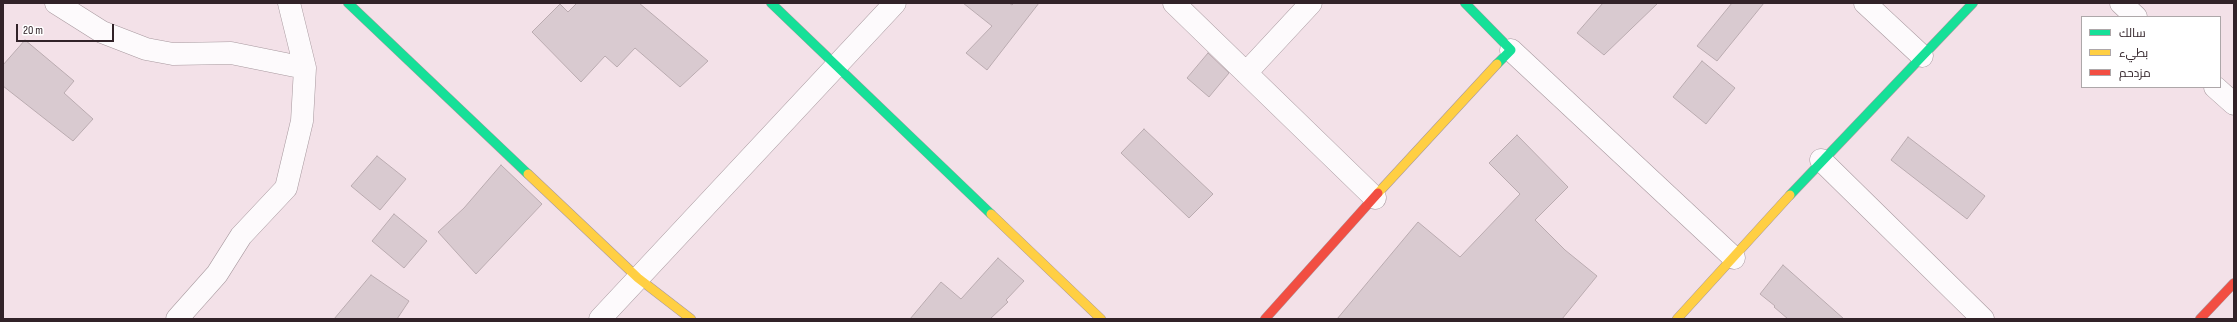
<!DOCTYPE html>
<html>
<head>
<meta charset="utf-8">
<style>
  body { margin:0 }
  #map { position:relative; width:2237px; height:322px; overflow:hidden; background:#f3e1e8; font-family:"Sofia Sans Condensed",Cairo,sans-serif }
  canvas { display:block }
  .frame { position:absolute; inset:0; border:4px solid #312228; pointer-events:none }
  .legend { position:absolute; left:2081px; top:16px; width:140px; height:72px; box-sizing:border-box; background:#fff; border:1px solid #ada7a9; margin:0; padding:5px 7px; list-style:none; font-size:12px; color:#312228 }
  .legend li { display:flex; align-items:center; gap:8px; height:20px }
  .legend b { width:20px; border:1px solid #ada7a9 }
  .scale { position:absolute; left:16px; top:24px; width:98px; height:18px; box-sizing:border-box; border:2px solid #312228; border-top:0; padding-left:5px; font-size:12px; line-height:14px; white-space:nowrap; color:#312228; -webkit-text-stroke:3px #fff; paint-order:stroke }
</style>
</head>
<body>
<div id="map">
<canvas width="2237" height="322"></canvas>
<div class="frame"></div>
<ul class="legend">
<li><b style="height:5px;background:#16e098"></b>سالك</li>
<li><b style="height:5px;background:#ffcf43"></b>بطيء</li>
<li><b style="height:5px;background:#f24e42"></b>مزدحم</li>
</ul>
<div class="scale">20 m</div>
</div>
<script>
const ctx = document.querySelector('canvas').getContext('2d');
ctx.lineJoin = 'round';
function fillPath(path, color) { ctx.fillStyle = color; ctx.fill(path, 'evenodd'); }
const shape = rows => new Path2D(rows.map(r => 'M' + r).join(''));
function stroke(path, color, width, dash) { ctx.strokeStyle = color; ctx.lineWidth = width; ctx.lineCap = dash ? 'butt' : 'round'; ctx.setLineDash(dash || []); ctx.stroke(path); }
const building = shape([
  [577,3,639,3,708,61,680,87,635,48,617,67,605,56,581,82,532,32,560,4,568,12,577,3],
  [963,3,1009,3,1012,5,1014,3,1039,3,987,70,966,53,992,26,963,3],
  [1603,3,1658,3,1604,55,1577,33,1603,3],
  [1732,3,1764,3,1717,61,1697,46,1732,3],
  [25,40,74,81,64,93,93,119,73,141,3,86,3,65,25,40],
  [1208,53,1229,73,1209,97,1187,78,1208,53],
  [1702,61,1735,88,1706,124,1673,97,1702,61],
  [1144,129,1213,194,1189,218,1121,153,1144,129],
  [1517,135,1568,187,1535,220,1565,250,1597,276,1562,319,1337,319,1418,222,1460,257,1520,194,1489,163,1517,135],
  [1908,137,1985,196,1967,219,1891,160,1908,137],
  [377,156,406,179,380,210,351,186,377,156],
  [501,165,542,204,476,274,438,232,464,208,501,165],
  [394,214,427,241,404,268,372,241,394,214],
  [998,258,1024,281,1006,300,1008,302,990,319,910,319,941,282,961,299,998,258],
  [1783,265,1844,319,1788,319,1774,307,1775,306,1760,294,1783,265],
  [371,275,409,301,397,319,334,319,371,275]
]);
const street = shape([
  [56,3,102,32,146,49,173,54,231,53,305,68],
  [1174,3,1375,198],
  [1865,3,1922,56],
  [2121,3,2136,17],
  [1511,50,1734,258],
  [1246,73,1311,3],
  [2215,87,2234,104],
  [1821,160,1983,319],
  [177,319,217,274,241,236,286,188,302,121,305,68,289,3],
  [600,319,895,3]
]);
const fast = shape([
  [348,3,528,174],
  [771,3,991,214],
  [1465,3,1511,50,1497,64],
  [1790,195,1973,3]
]);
const slow = shape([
  [528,174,638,278,691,319],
  [1378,193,1497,64],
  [991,214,1101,319],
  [1677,319,1790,195]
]);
const jam = shape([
  [1265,319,1378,193],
  [2200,319,2234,283]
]);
fillPath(building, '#d9cad0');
stroke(building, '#baabb0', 1);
stroke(street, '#a8999f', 23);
stroke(fast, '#a8999f', 10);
stroke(slow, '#a8999f', 10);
stroke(jam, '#a8999f', 10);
stroke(street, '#fdfafc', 22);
stroke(fast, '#16e098', 9);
stroke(slow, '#ffcf43', 9);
stroke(jam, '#f24e42', 9);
</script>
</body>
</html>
